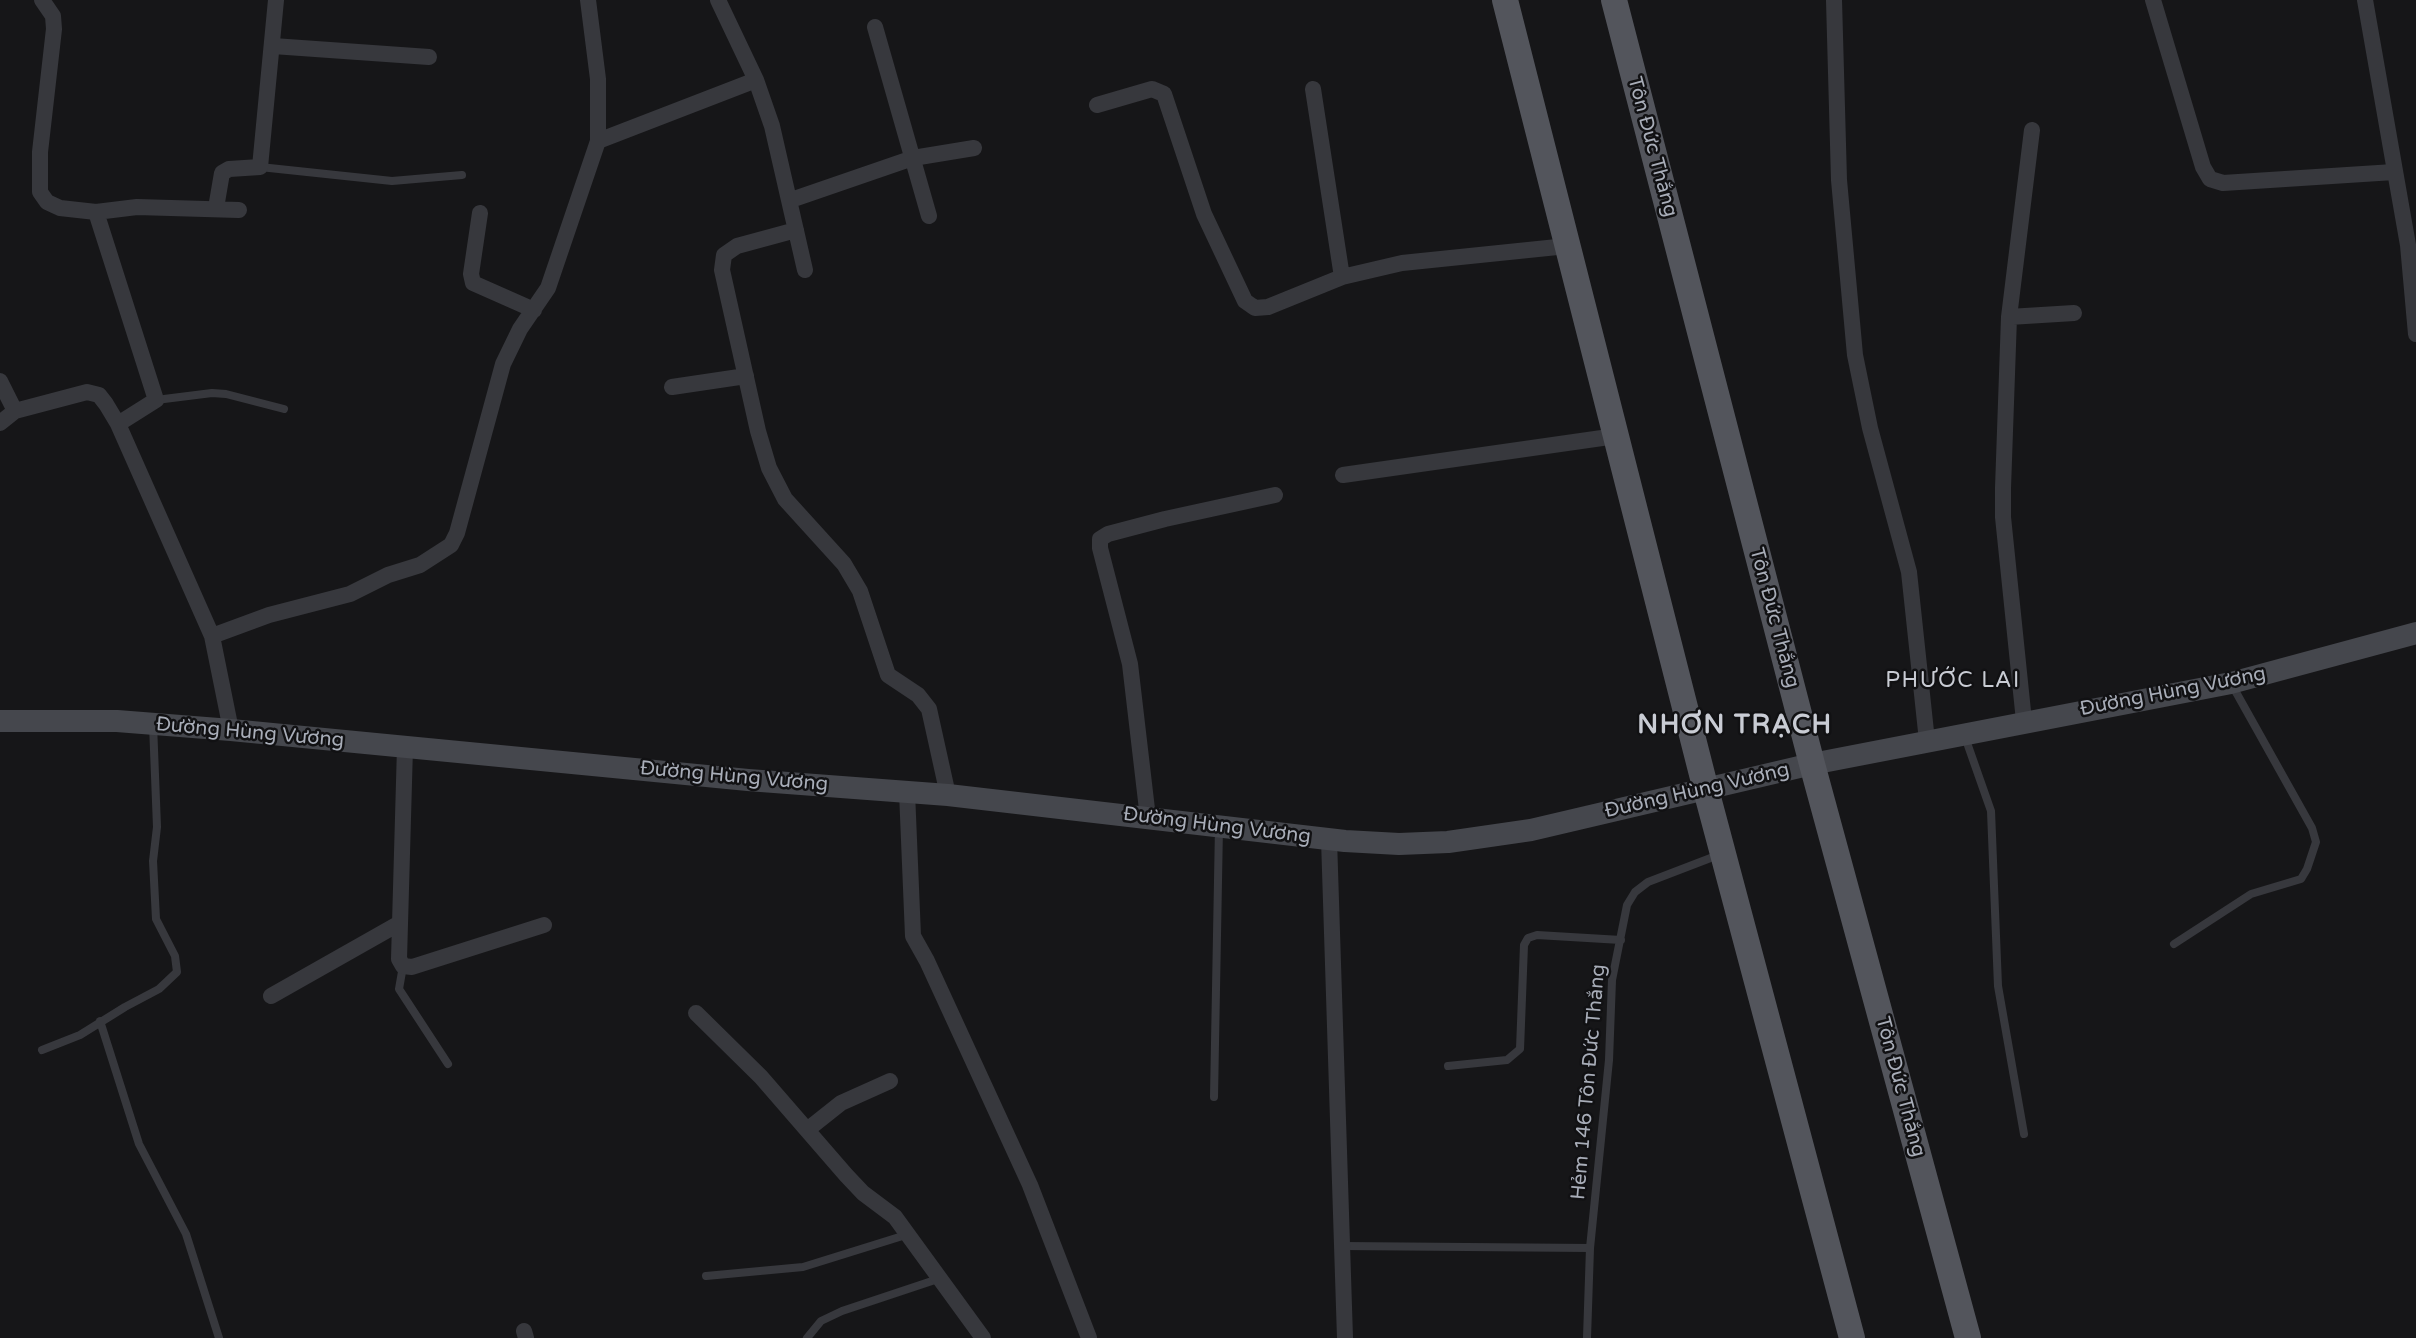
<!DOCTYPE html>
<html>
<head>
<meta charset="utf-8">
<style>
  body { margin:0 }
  canvas { display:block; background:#161618 }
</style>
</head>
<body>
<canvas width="2416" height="1338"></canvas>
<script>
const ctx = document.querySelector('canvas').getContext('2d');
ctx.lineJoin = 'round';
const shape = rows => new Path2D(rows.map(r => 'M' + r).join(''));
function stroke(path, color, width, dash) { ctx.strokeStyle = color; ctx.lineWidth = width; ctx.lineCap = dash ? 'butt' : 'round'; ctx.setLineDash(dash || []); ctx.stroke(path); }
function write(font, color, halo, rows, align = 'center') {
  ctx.font = font + ' "Varela Round",sans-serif'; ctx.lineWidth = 5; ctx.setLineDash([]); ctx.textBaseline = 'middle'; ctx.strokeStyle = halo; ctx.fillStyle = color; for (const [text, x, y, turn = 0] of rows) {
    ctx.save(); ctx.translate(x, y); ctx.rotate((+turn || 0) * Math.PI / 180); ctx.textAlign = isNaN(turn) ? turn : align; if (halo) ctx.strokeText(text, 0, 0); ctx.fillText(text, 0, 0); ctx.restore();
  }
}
const lane = shape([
  [260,167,392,181,462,175],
  [156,400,212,393,226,394,284,409],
  [1965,737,1991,811,1998,986,2024,1134],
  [2174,944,2251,894,2301,879,2307,869,2316,842,2312,828,2232,685],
  [403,966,399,989,448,1064],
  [100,1021,139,1144,186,1234,219,1338],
  [42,1050,80,1035,125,1007,159,989,177,972,175,956,156,919,153,861,157,827,153,724],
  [1448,1066,1507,1060,1520,1049,1524,945,1528,938,1537,935,1621,940],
  [1214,1097,1219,827],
  [1342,1246,1590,1248],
  [706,1276,803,1267,909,1234],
  [807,1338,821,1321,842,1311,941,1278],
  [1587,1338,1590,1248,1609,1060,1612,980,1627,905,1635,892,1648,882,1721,854]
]);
const street = shape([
  [42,0,53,16,54,29,40,152,40,192,47,202,60,208,96,212,156,400,118,424],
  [718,0,756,80,772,126,805,270],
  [1834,0,1839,180,1855,355,1870,428,1909,572,1927,741],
  [2153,0,2203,167,2210,179,2223,183,2394,172],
  [2365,0,2408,245,2416,334],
  [875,27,929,216],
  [273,46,429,57],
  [1313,89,1342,277],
  [1097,105,1152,89,1164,94,1204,214,1245,301,1255,308,1268,307,1342,277,1402,263,1567,246],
  [598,141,756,80],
  [791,200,913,158,974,148],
  [216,208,222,173,229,169,260,167,276,0],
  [96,212,137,207,239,210],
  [480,213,471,274,473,283,534,310],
  [796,230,737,246,724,255,722,270,758,431,769,468,785,499,844,564,860,591,888,675,918,695,929,709,948,795],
  [2009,317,2074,313],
  [0,381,15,411,87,392,99,395,106,404,118,424,212,636,231,730],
  [672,387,746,376],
  [0,423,15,411],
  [1343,475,1616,436],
  [212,636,269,615,350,594,388,575,420,565,451,545,457,533,503,364,520,329,548,288,598,141,598,79,588,0],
  [2024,721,2003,517,2003,488,2009,317,2032,130],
  [405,747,399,959,403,966,412,967,544,925],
  [907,792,913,936,927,961,1030,1185,1089,1338],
  [1148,818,1130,664,1100,548,1100,539,1108,534,1165,519,1275,495],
  [1329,839,1345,1338],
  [271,996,400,923],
  [696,1013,761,1077,846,1175,863,1193,895,1217,983,1338],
  [807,1130,841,1103,890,1081],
  [524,1331,526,1338]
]);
const secondary = shape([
  [0,721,117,721,231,730,748,780,948,795,1345,841,1399,844,1448,842,1531,830,1812,764,2231,683,2416,633]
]);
const primary = shape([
  [1505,0,1706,790,1852,1338],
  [1614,0,1812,764,1968,1338]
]);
const streetNames = [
  ["Tôn Đức Thắng",1652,147,75],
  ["Tôn Đức Thắng",1774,618,75],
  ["Đường Hùng Vương",2173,692,-11],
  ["Đường Hùng Vương",250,733,5],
  ["Đường Hùng Vương",734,777,5],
  ["Đường Hùng Vương",1697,791,-13],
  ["Đường Hùng Vương",1217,826,7],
  ["Hẻm 146 Tôn Đức Thắng",1589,1082,-85],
  ["Tôn Đức Thắng",1900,1087,75]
];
const quarterNames = [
  ["PHƯỚC LAI",1953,681]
];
const districtNames = [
  ["NHƠN TRẠCH",1735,726]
];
stroke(lane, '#37383d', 8);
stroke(street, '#37383d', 16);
stroke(secondary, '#45474d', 22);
stroke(primary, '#53555c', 26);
write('20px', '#a8adb8', '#111113', streetNames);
ctx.letterSpacing = '1.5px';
write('22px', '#c9ccd4', '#111113', quarterNames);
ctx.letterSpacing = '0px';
ctx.letterSpacing = '1.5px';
write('bold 26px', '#c9ccd4', '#111113', districtNames);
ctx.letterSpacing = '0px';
</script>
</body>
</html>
